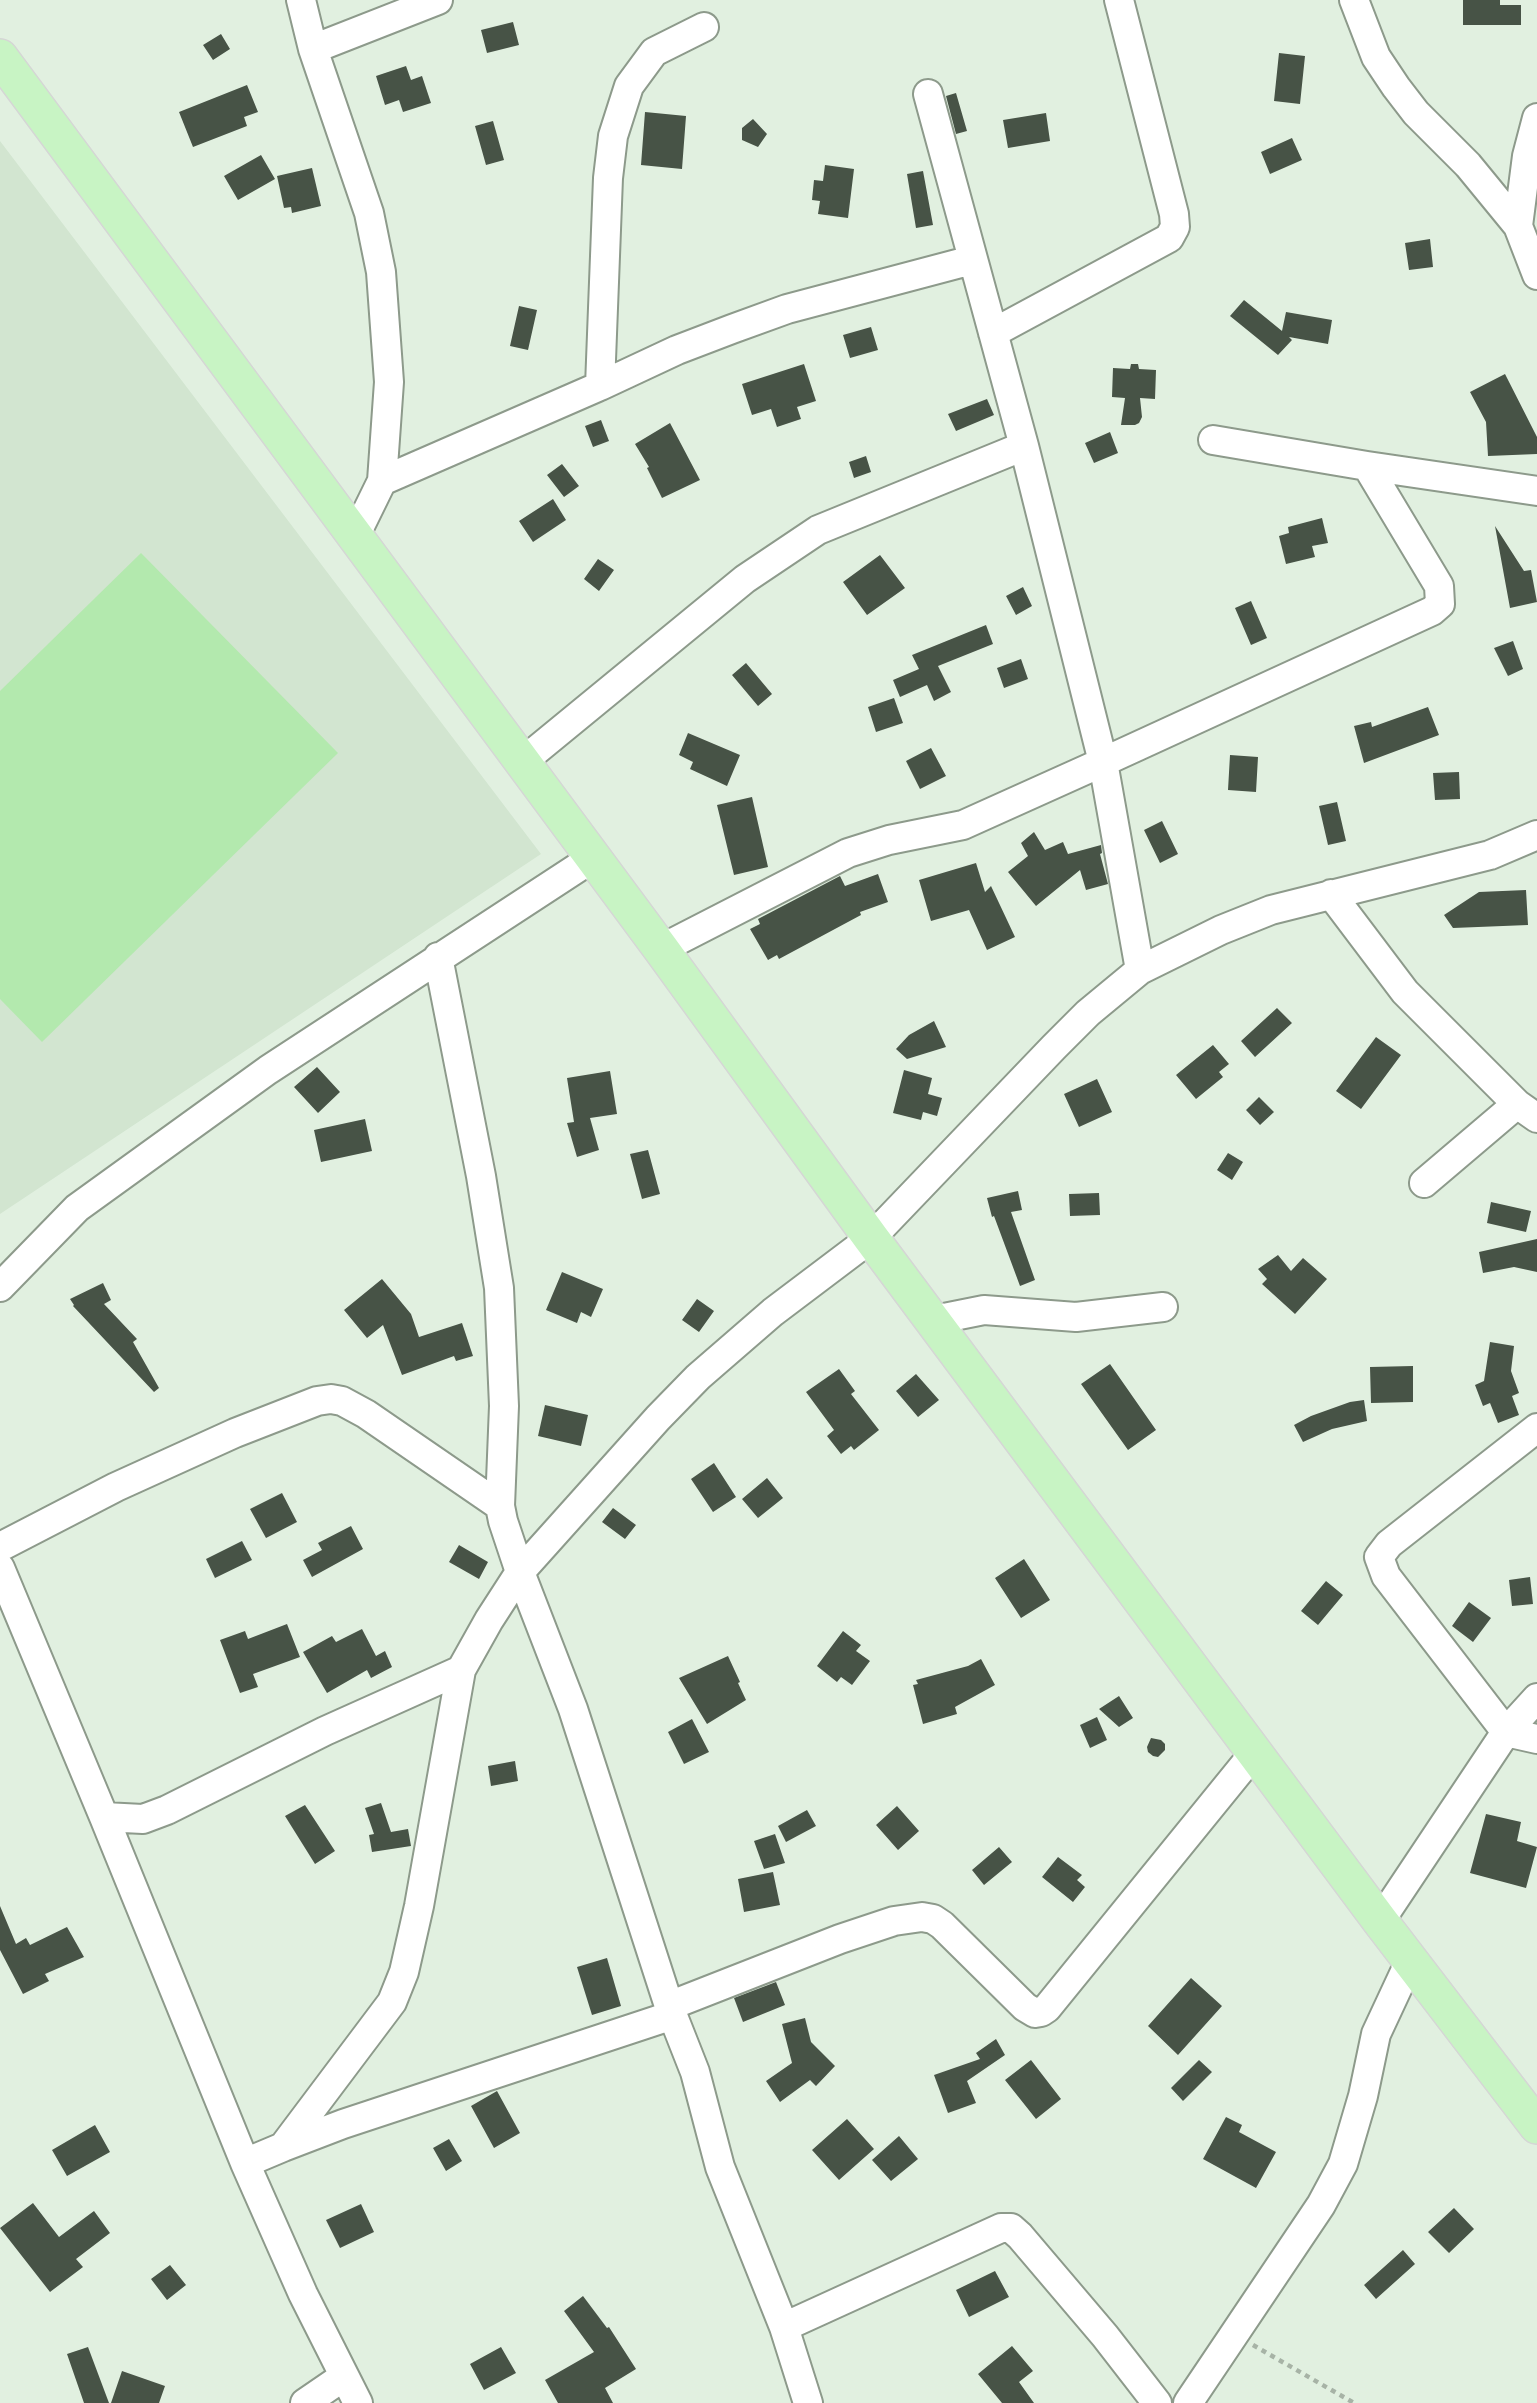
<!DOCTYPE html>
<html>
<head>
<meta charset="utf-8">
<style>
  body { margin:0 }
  canvas { display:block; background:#e1f0e0 }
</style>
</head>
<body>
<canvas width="1537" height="2403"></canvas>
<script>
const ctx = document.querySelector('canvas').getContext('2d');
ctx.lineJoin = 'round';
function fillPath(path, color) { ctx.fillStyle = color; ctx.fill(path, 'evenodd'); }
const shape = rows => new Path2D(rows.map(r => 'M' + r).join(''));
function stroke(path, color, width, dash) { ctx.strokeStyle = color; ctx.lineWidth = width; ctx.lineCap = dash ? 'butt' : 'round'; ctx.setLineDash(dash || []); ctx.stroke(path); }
const built = shape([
  [0,141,541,854,0,1214]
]);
const green = shape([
  [141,553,338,753,42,1042,0,999,0,691]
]);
const building = shape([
  [1463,0,1500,0,1500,5,1521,5,1521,25,1463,25],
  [513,22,519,45,487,53,481,30],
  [221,34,230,49,213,60,203,45],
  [1279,53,1305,56,1300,104,1274,101],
  [406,66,411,80,422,76,431,103,403,112,399,100,385,105,376,76],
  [247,85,258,112,244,117,247,126,193,147,179,112],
  [956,93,967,131,956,134,946,96],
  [645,112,686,116,682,169,641,165],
  [1046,113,1050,141,1008,148,1003,120],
  [753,119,767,134,758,147,742,140,742,128],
  [493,121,504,160,486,165,475,126],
  [1292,138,1302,160,1270,174,1261,152],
  [261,155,275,179,238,200,224,176],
  [825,165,854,169,848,218,818,214,820,201,812,200,814,180,823,181],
  [312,168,321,206,292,213,291,207,284,208,277,176],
  [923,171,933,225,916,228,907,174],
  [1430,239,1433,267,1409,270,1405,243],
  [1244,300,1282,331,1286,312,1332,320,1328,344,1289,337,1292,340,1278,355,1230,316],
  [519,306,537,310,528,350,510,346],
  [871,327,878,350,850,358,843,335],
  [804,364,816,401,797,407,801,419,777,427,771,409,752,415,742,384],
  [1131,364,1138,364,1139,369,1156,370,1155,399,1140,398,1142,417,1139,423,1135,425,1121,425,1125,398,1112,397,1113,368,1130,369],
  [1505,374,1537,437,1537,454,1488,456,1486,422,1470,392],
  [987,399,994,415,956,431,948,414],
  [601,420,609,441,593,447,585,426],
  [670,423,700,480,662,498,647,468,649,467,635,444],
  [1110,432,1118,453,1094,463,1085,443],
  [866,456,871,472,854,478,849,462],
  [562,464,579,486,564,497,547,475],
  [553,499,566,520,533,542,519,521],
  [1322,518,1328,543,1312,546,1315,557,1286,564,1279,536,1289,533,1288,527],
  [1495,526,1524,571,1531,570,1537,602,1510,608],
  [880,555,905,588,867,615,843,582],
  [598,559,614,570,599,591,584,579],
  [1023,587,1032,606,1016,615,1006,596],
  [1251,601,1267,638,1251,645,1235,608],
  [986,625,993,644,938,666,951,692,934,701,927,685,900,697,893,680,919,669,912,655],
  [1513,641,1523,669,1508,676,1494,648],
  [1021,659,1028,679,1004,688,997,668],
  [746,663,772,694,758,706,732,675],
  [894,698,903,723,876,732,868,707],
  [1428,707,1439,735,1364,763,1354,726,1371,722,1372,727],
  [688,733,740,755,727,786,690,769,693,762,679,755],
  [931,748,946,776,920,789,906,761],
  [1230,755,1258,757,1256,792,1228,790],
  [1459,772,1460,799,1435,800,1433,773],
  [752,797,768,867,734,875,717,805],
  [1337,802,1346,841,1328,845,1319,806],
  [1162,821,1178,854,1160,863,1144,830],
  [1034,832,1045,850,1063,842,1068,854,1101,845,1102,853,1100,854,1108,884,1086,890,1080,870,1036,906,1008,872,1028,856,1021,843],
  [976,863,985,892,991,886,1015,937,987,950,969,910,931,921,919,880],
  [878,874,888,902,860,912,861,915,779,959,777,955,768,960,750,929,760,924,758,919,840,876,845,886],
  [1526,890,1528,925,1453,928,1444,915,1479,892],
  [1277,1008,1292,1023,1255,1057,1241,1041],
  [934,1021,946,1047,907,1059,896,1049,909,1035],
  [1376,1037,1401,1055,1361,1109,1336,1091],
  [1213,1045,1229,1064,1219,1072,1223,1077,1196,1099,1176,1075],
  [317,1067,340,1092,318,1113,294,1087],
  [904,1070,932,1078,928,1094,942,1098,937,1116,923,1112,921,1120,893,1113],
  [610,1071,617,1114,590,1118,599,1150,577,1157,567,1123,574,1122,567,1078],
  [1097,1079,1112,1112,1079,1127,1064,1094],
  [1259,1097,1274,1112,1260,1125,1246,1110],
  [365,1119,372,1151,321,1162,314,1130],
  [648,1150,660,1194,642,1199,630,1154],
  [1228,1153,1243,1162,1232,1180,1217,1170],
  [1018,1191,1022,1210,1011,1212,1035,1280,1020,1286,994,1216,992,1217,987,1198],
  [1099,1193,1100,1215,1070,1216,1069,1194],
  [1491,1202,1531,1211,1526,1232,1487,1223],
  [1537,1239,1537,1272,1514,1267,1483,1273,1479,1252],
  [1278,1255,1291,1271,1303,1258,1327,1279,1295,1314,1262,1284,1267,1279,1258,1269],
  [562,1272,603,1289,591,1317,581,1312,577,1323,546,1310],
  [382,1279,411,1314,419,1337,462,1323,473,1356,456,1361,454,1356,402,1375,383,1325,367,1338,344,1310],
  [103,1283,111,1300,104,1304,137,1339,133,1342,159,1388,154,1392,73,1306,74,1305,70,1299],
  [697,1299,714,1311,699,1332,682,1320],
  [1490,1342,1514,1346,1511,1371,1519,1393,1512,1396,1519,1415,1498,1423,1490,1403,1483,1406,1475,1385,1484,1381],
  [1110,1364,1156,1430,1128,1450,1081,1384],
  [1413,1366,1413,1402,1371,1403,1370,1367],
  [839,1369,855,1391,851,1394,879,1430,854,1450,851,1446,841,1454,827,1436,834,1430,806,1392],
  [916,1374,939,1400,918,1417,896,1391],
  [1364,1400,1367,1421,1332,1429,1303,1442,1294,1425,1311,1416,1350,1402],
  [545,1405,588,1415,581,1446,538,1436],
  [714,1463,736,1497,713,1512,691,1479],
  [767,1478,783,1498,758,1518,742,1499],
  [282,1493,297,1522,266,1538,250,1509],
  [613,1508,636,1525,625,1539,602,1522],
  [351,1526,363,1549,312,1577,303,1560,322,1550,318,1543],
  [242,1541,252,1560,215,1578,206,1559],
  [459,1545,488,1562,479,1579,449,1562],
  [1024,1559,1050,1600,1021,1618,995,1578],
  [1530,1577,1533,1604,1512,1606,1509,1580],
  [1326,1581,1343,1595,1318,1625,1301,1611],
  [1469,1602,1491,1618,1473,1642,1452,1626],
  [287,1624,300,1657,253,1674,258,1687,240,1693,220,1640,245,1631,248,1639],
  [362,1629,376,1656,385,1651,392,1667,371,1678,367,1670,327,1693,303,1652,332,1636,336,1642],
  [843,1631,861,1645,856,1651,870,1661,852,1685,841,1677,837,1682,817,1666],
  [728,1656,740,1682,738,1683,746,1700,707,1724,679,1678],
  [981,1659,995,1685,955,1707,957,1714,923,1724,913,1685,918,1684,916,1680,968,1666],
  [1119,1696,1133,1718,1119,1727,1099,1709],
  [1097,1717,1107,1740,1090,1748,1080,1725],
  [692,1719,709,1752,684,1764,668,1732],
  [1151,1738,1161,1740,1165,1744,1165,1750,1158,1757,1153,1756,1148,1752,1147,1747],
  [515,1761,518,1781,491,1786,488,1766],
  [381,1803,391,1832,408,1829,411,1846,372,1852,369,1835,374,1834,365,1808],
  [305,1805,335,1851,315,1864,285,1816],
  [897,1806,919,1831,898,1850,876,1825],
  [807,1810,816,1826,786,1842,778,1826],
  [1486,1814,1521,1822,1517,1841,1537,1847,1526,1888,1470,1873],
  [775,1834,785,1863,764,1869,754,1841],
  [999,1847,1012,1862,984,1885,972,1870],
  [1058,1857,1082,1875,1077,1880,1085,1887,1073,1902,1042,1877],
  [773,1872,780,1905,744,1912,738,1879],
  [0,1906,16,1944,26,1938,30,1945,67,1927,84,1957,45,1974,49,1981,23,1994,0,1950],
  [607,1958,621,2006,592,2015,577,1967],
  [1191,1978,1222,2006,1178,2055,1148,2026],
  [776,1982,785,2005,743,2022,734,1998],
  [805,2018,811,2042,835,2066,816,2086,810,2080,780,2102,766,2081,792,2063,782,2024],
  [996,2039,1005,2055,967,2081,976,2103,948,2113,934,2075,980,2059,976,2053],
  [1031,2060,1061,2099,1036,2119,1005,2080],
  [1199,2060,1212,2072,1183,2101,1171,2088],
  [497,2091,520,2133,494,2148,471,2106],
  [1226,2117,1242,2125,1239,2132,1276,2152,1256,2188,1203,2159],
  [847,2119,874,2149,839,2180,812,2150],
  [95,2125,110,2152,67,2176,52,2150],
  [899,2136,918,2159,891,2181,872,2160],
  [449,2139,462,2161,446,2171,433,2148],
  [33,2203,59,2237,94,2211,110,2233,76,2259,83,2267,50,2292,0,2228],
  [361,2204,374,2232,340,2248,326,2220],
  [1454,2208,1474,2229,1449,2253,1428,2232],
  [1403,2250,1415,2264,1376,2299,1364,2285],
  [170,2265,186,2285,167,2300,151,2279],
  [995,2271,1009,2297,969,2317,956,2290],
  [583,2296,607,2328,609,2327,636,2369,605,2388,613,2403,558,2403,545,2380,594,2352,564,2311],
  [1012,2346,1033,2371,1019,2382,1034,2403,1002,2403,978,2374],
  [88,2347,109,2403,84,2403,67,2354],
  [501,2347,516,2373,484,2390,470,2364],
  [122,2371,165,2386,159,2403,111,2403]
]);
const path = shape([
  [1253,2345,1354,2403]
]);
const minor = shape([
  [301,0,313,49,369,213,381,272,389,382,382,481,356,534],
  [1354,0,1376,57,1396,87,1416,113,1468,165,1518,226],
  [313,49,438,0],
  [1537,118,1527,156,1518,226,1537,275],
  [993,333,1169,238,1175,227,1174,214,1119,0],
  [600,386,608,178,613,136,629,86,654,52,704,27],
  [1213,440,1367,466,1537,491],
  [382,481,600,386,677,350,732,329,787,309,972,260],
  [522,762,745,579,818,530,1024,446],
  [1331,894,1405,992,1517,1104,1537,1118],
  [661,949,848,853,889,840,963,825,1103,762,1024,446,928,94],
  [438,957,481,1176,499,1288,504,1406,500,1506,503,1521,520,1572,573,1709,669,2006,695,2072,720,2167,784,2327,808,2403],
  [1140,970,1103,762,1432,611,1440,604,1439,586,1367,466],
  [1424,1183,1517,1104],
  [0,1287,77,1208,268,1070,594,857],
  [934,1320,984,1310,1076,1317,1163,1307],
  [1537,1428,1389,1544,1379,1557,1386,1576,1506,1732,1537,1739],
  [0,1547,116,1487,235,1433,317,1401,331,1399,342,1401,366,1414,500,1506],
  [0,1568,104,1817,245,2163,303,2294,358,2403],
  [104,1817,143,1819,167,1810,325,1731,461,1670],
  [1380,1921,1506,1732,1537,1698],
  [669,2006,840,1939,894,1921,922,1917,933,1919,942,1925,1025,2007,1035,2013,1041,2012,1047,2008,1255,1752],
  [283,2147,343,2124,673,2015],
  [245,2163,283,2147,392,2002,404,1972,419,1906,461,1670,489,1620,520,1572,658,1418,698,1377,773,1312,871,1238,1054,1047,1088,1013,1140,970,1221,930,1271,910,1490,855,1537,835],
  [784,2327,1001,2228,1011,2228,1020,2236,1105,2336,1157,2403],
  [305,2403,343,2377],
  [1188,2403,1321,2205,1343,2164,1363,2096,1376,2034,1411,1959]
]);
const major = shape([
  [0,57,661,949,871,1238,1380,1921,1537,2126]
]);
fillPath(built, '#d2e5d0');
fillPath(green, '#b3e9ae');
fillPath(building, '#475346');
stroke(minor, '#8d9a8b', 32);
stroke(major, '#d5d6d5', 38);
stroke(path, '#a7b3a6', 4.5, [5, 5]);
stroke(minor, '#fff', 28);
stroke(major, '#c8f4c4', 35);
</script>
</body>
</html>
